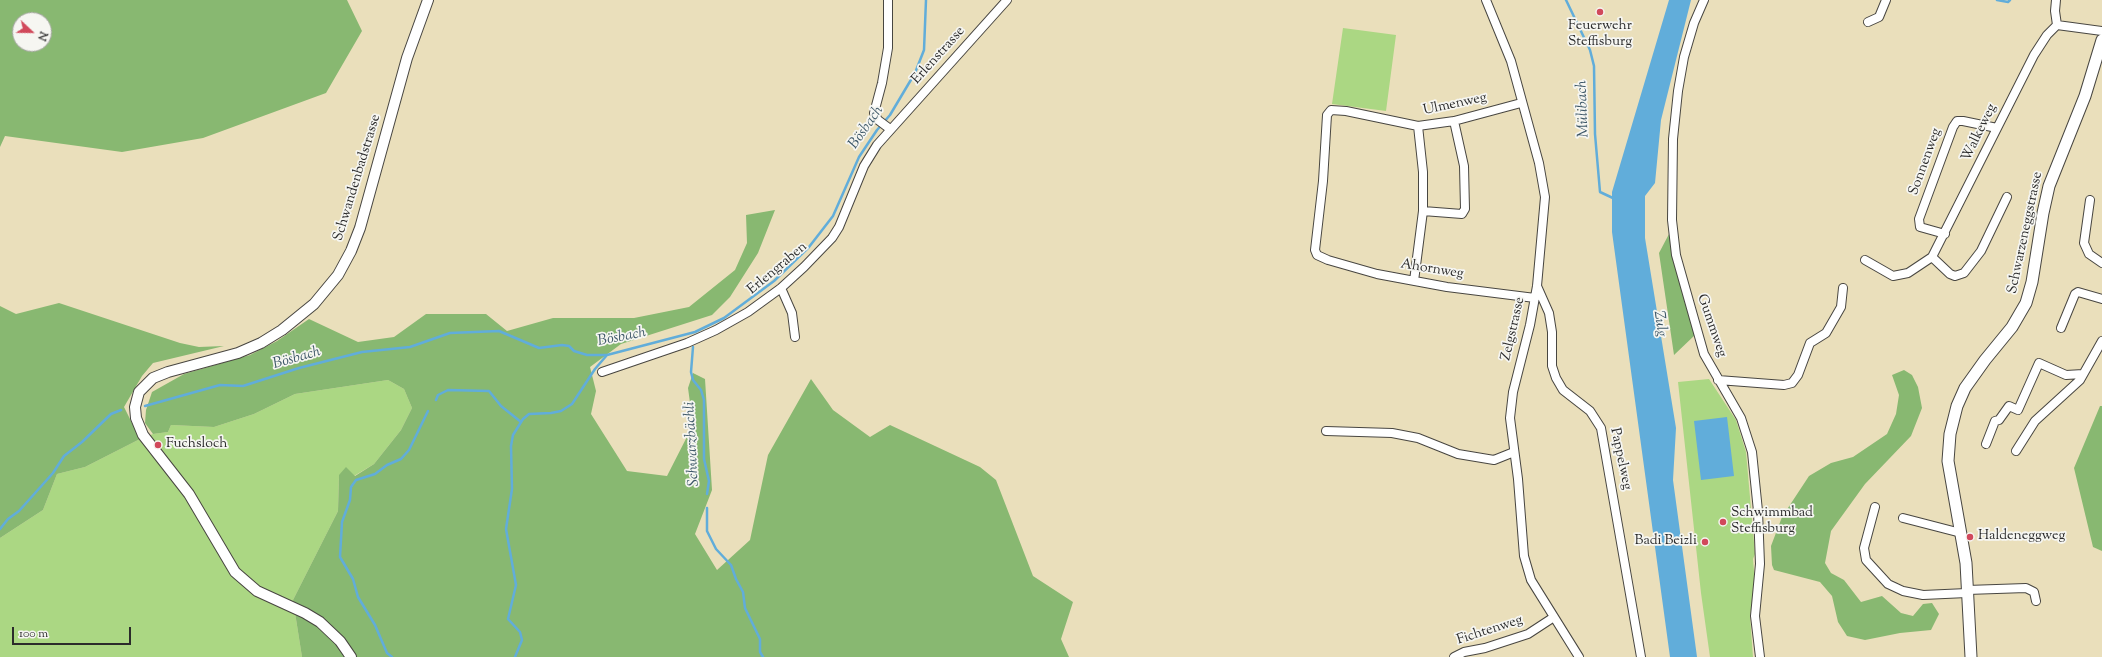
<!DOCTYPE html>
<html>
<head>
<meta charset="utf-8">
<style>
  body { margin:0 }
  #map { position:relative; width:2102px; height:657px; overflow:hidden; background:#eadfbb; font-family:"Sorts Mill Goudy",serif }
  canvas { display:block }
  .north { position:absolute; left:12px; top:12px; width:40px; height:40px; box-sizing:border-box; background:#f6f6f2; border:1px solid #a5a5a2; border-radius:50%; rotate:112deg; font-size:11px; font-weight:700; line-height:16px; text-align:center; color:#2b2b2b }
  .north::after { content:''; display:block; margin:auto; width:14px; height:18px; background:#d1495b; clip-path:polygon(50% 0,100% 100%,50% 72%,0 100%) }
  .scale { position:absolute; left:12px; top:627px; width:119px; height:18px; box-sizing:border-box; border:2px solid #2b2b2b; border-top:0; padding-left:5px; font-size:12px; line-height:14px; white-space:nowrap; color:#2b2b2b; -webkit-text-stroke:3px #f6f6f2; paint-order:stroke }
</style>
</head>
<body>
<div id="map">
<canvas width="2102" height="657"></canvas>
<div class="north">N</div>
<div class="scale">100 m</div>
</div>
<script>
const ctx = document.querySelector('canvas').getContext('2d');
ctx.lineJoin = 'round';
function fillPath(path, color) { ctx.fillStyle = color; ctx.fill(path, 'evenodd'); }
const shape = rows => new Path2D(rows.map(r => 'M' + r).join(''));
function stroke(path, color, width, dash) { ctx.strokeStyle = color; ctx.lineWidth = width; ctx.lineCap = dash ? 'butt' : 'round'; ctx.setLineDash(dash || []); ctx.stroke(path); }
function write(font, color, halo, rows, align = 'center') {
  ctx.font = font + ' "Sorts Mill Goudy",serif'; ctx.lineWidth = 3.5; ctx.setLineDash([]); ctx.textBaseline = 'middle'; ctx.strokeStyle = halo; ctx.fillStyle = color; for (const [text, x, y, turn = 0] of rows) {
    ctx.save(); ctx.translate(x, y); ctx.rotate((+turn || 0) * Math.PI / 180); ctx.textAlign = isNaN(turn) ? turn : align; if (halo) ctx.strokeText(text, 0, 0); ctx.fillText(text, 0, 0); ctx.restore();
  }
}
const green = shape([
  [1343,28,1396,35,1386,111,1332,104],
  [1709,379,1736,420,1746,452,1755,554,1753,559,1755,583,1750,616,1753,657,1710,657,1701,593,1678,382],
  [388,380,404,389,412,408,401,430,374,464,354,476,339,475,338,511,293,600,302,657,0,657,0,538,43,510,57,474,85,467,140,439,153,434,168,432,171,425,214,427,254,414,295,394]
]);
const forest = shape([
  [0,0,347,0,362,31,326,93,203,138,122,152,5,136,0,147],
  [20,20,44,20,44,44,20,44],
  [775,210,758,253,730,297,712,315,621,344,590,367,596,391,591,414,627,471,667,476,693,425,688,388,693,373,705,379,712,490,695,534,717,570,750,540,768,455,811,379,833,410,870,437,890,425,980,467,996,480,1033,576,1073,602,1061,639,1069,657,302,657,293,600,338,511,339,475,346,467,355,476,374,464,401,430,412,408,404,389,388,380,295,394,254,414,214,427,171,425,168,432,153,434,145,423,146,410,152,392,184,374,250,355,277,341,309,319,358,342,394,337,426,314,486,314,507,331,553,318,634,318,689,307,735,270,747,243,746,215],
  [1669,234,1695,335,1674,355,1659,253],
  [59,303,180,343,199,347,224,346,153,363,142,376,124,407,140,439,85,467,57,474,43,510,0,538,0,306,16,314],
  [1904,370,1912,375,1918,387,1922,408,1911,436,1865,484,1831,531,1825,563,1831,573,1844,580,1861,602,1882,596,1901,613,1913,616,1923,604,1932,603,1939,614,1931,630,1900,633,1865,640,1847,636,1838,622,1832,596,1820,582,1774,570,1772,565,1771,546,1782,517,1809,476,1831,463,1853,457,1887,434,1896,414,1899,395,1892,375],
  [2100,406,2102,406,2102,551,2093,547,2074,468]
]);
const water = shape([
  [1669,0,1691,0,1661,120,1655,183,1645,196,1645,238,1676,428,1673,480,1697,657,1670,657,1612,232,1612,192],
  [1727,417,1734,476,1701,480,1694,421]
]);
const stream = shape([
  [1566,0,1590,50,1594,66,1595,134,1600,192,1615,199],
  [1997,0,2008,2,2010,0],
  [693,347,691,372,693,380,701,390,704,400,704,459,709,481,707,494],
  [436,400,438,395,448,390,489,391,501,406,521,422],
  [145,406,220,385,243,386,299,368,362,352,410,347,450,333,499,331,539,348,562,345,569,346,574,351,587,355,607,355,695,332,724,318,774,281,809,247,833,216,859,157,877,130,890,115,915,73,924,50,926,0],
  [707,508,707,531,716,549,731,565,736,579,743,592,745,608,760,639,760,652,763,657],
  [0,529,8,519,19,511,53,473,64,456,82,442,111,414,121,410],
  [392,657,387,653,375,625,358,597,353,579,340,557,342,522,350,500,351,487,356,480,375,474,387,465,401,459,409,450,428,411],
  [515,657,522,640,520,632,508,619,516,585,506,529,512,489,511,446,513,435,523,419,529,414,551,413,561,411,572,404,595,369,607,355]
]);
const minor = shape([
  [888,0,888,48,882,83,874,113,878,120,890,129],
  [1486,0,1511,61,1539,163,1545,197,1537,286,1530,325,1513,392,1510,418,1518,479,1524,556,1531,580,1579,657],
  [1704,0,1694,23,1684,57,1678,91,1673,139,1672,220,1676,255,1704,354,1741,418,1752,452,1758,511,1760,564,1755,616,1760,657],
  [2056,0,2055,11,2057,25],
  [1868,22,1879,17,1886,0],
  [2057,25,2102,31],
  [1521,103,1454,121,1418,126,1346,111,1331,110,1327,115,1323,181,1315,250,1317,255,1328,260,1377,274,1447,287,1535,298],
  [2090,200,2084,243,2089,254,2102,263],
  [1423,211,1462,214,1465,209,1464,166,1454,121],
  [1945,234,1920,227,1919,219,1953,127,1957,121,1963,121,1997,128],
  [1932,257,1950,274,1955,276,1964,273,1981,251,2007,197],
  [1865,260,1893,276,1908,273,1932,257,2034,55,2047,35,2057,25],
  [1414,281,1423,211,1423,172,1418,126],
  [1537,286,1549,313,1552,332,1552,366,1556,378,1563,390,1590,411,1601,428,1641,657],
  [781,288,792,313,795,337],
  [2061,328,2075,294,2078,292,2102,299],
  [602,372,687,343,716,330,748,312,781,288,804,267,832,238,839,227,864,166,877,145,1007,0],
  [1718,380,1784,385,1792,383,1798,375,1810,343,1826,333,1841,307,1843,288],
  [1326,431,1392,433,1418,438,1458,454,1494,460,1514,452],
  [1986,444,1995,421,1999,420,2009,406,2018,410,2039,363,2066,375,2083,374],
  [2016,451,2035,421,2080,380,2102,341],
  [1875,507,1864,548,1866,560,1888,584,1903,591,1923,595,1967,593],
  [1903,518,1961,533],
  [1967,590,2026,588,2034,592,2036,601],
  [1454,657,1464,652,1485,648,1528,634,1554,617]
]);
const tertiary = shape([
  [351,657,340,641,320,622,305,613,257,591,235,572,189,494,143,435,136,418,135,407,139,392,153,378,168,372,238,353,261,343,282,330,314,304,338,275,351,251,360,228,407,58,428,0]
]);
const secondary = shape([
  [1971,657,1966,563,1948,461,1950,434,1957,406,1965,388,1985,360,2012,327,2026,303,2032,282,2043,213,2049,186,2085,96,2102,40]
]);
const markers = [
  [1600,12,4,"#d1495b"],
  [158,445,4,"#d1495b"],
  [1723,522,4,"#d1495b"],
  [1970,537,4,"#d1495b"],
  [1705,542,4,"#d1495b"]
];
const poiNames = [
  ["Feuerwehr",1600,27,"center"],
  ["Steffisburg",1600,43,"center"],
  ["Fuchsloch",166,445],
  ["Schwimmbad",1731,514],
  ["Steffisburg",1731,530],
  ["Haldeneggweg",1978,537],
  ["Badi Beizli",1697,542,"right"]
];
const streetNames = [
  ["Erlenstrasse",939,56,-48],
  ["Ulmenweg",1455,105,-12],
  ["Walkeweg",1980,133,-64],
  ["Sonnenweg",1926,162,-70],
  ["Schwandenbadstrasse",358,178,-73],
  ["Schwarzeneggstrasse",2026,233,-78],
  ["Erlengraben",778,269,-40],
  ["Ahornweg",1432,270,9],
  ["Gummweg",1711,326,71],
  ["Zelgstrasse",1514,329,-77],
  ["Pappelweg",1620,459,78],
  ["Fichtenweg",1490,631,-18]
];
const waterNames = [
  ["Mülibach",1584,109,-92],
  ["Bösbach",867,128,-55],
  ["Zulg",1659,324,82],
  ["Bösbach",622,338,-11],
  ["Bösbach",297,359,-16],
  ["Schwarzbächli",693,444,-93]
];
fillPath(green, '#abd783');
fillPath(forest, '#88b871');
fillPath(water, '#61adda');
stroke(stream, '#61adda', 2.5);
stroke(minor, '#484641', 10);
stroke(tertiary, '#484641', 12);
stroke(secondary, '#484641', 13);
stroke(minor, '#fff', 8);
stroke(tertiary, '#fff', 10);
stroke(secondary, '#fff', 11);
for (const [x, y, r, color] of markers) { const dot = new Path2D(); dot.arc(x, y, r, 0, 2 * Math.PI); ctx.fillStyle = color; ctx.fill(dot); stroke(dot, '#f6f6f2', 1.5); }
write('14px', '#2b2b2b', '#f6f6f2', poiNames, 'left');
write('14px', '#2b2b2b', '#f6f6f2', streetNames);
write('italic 15px', '#3e5868', '#f6f6f2', waterNames);
</script>
</body>
</html>
